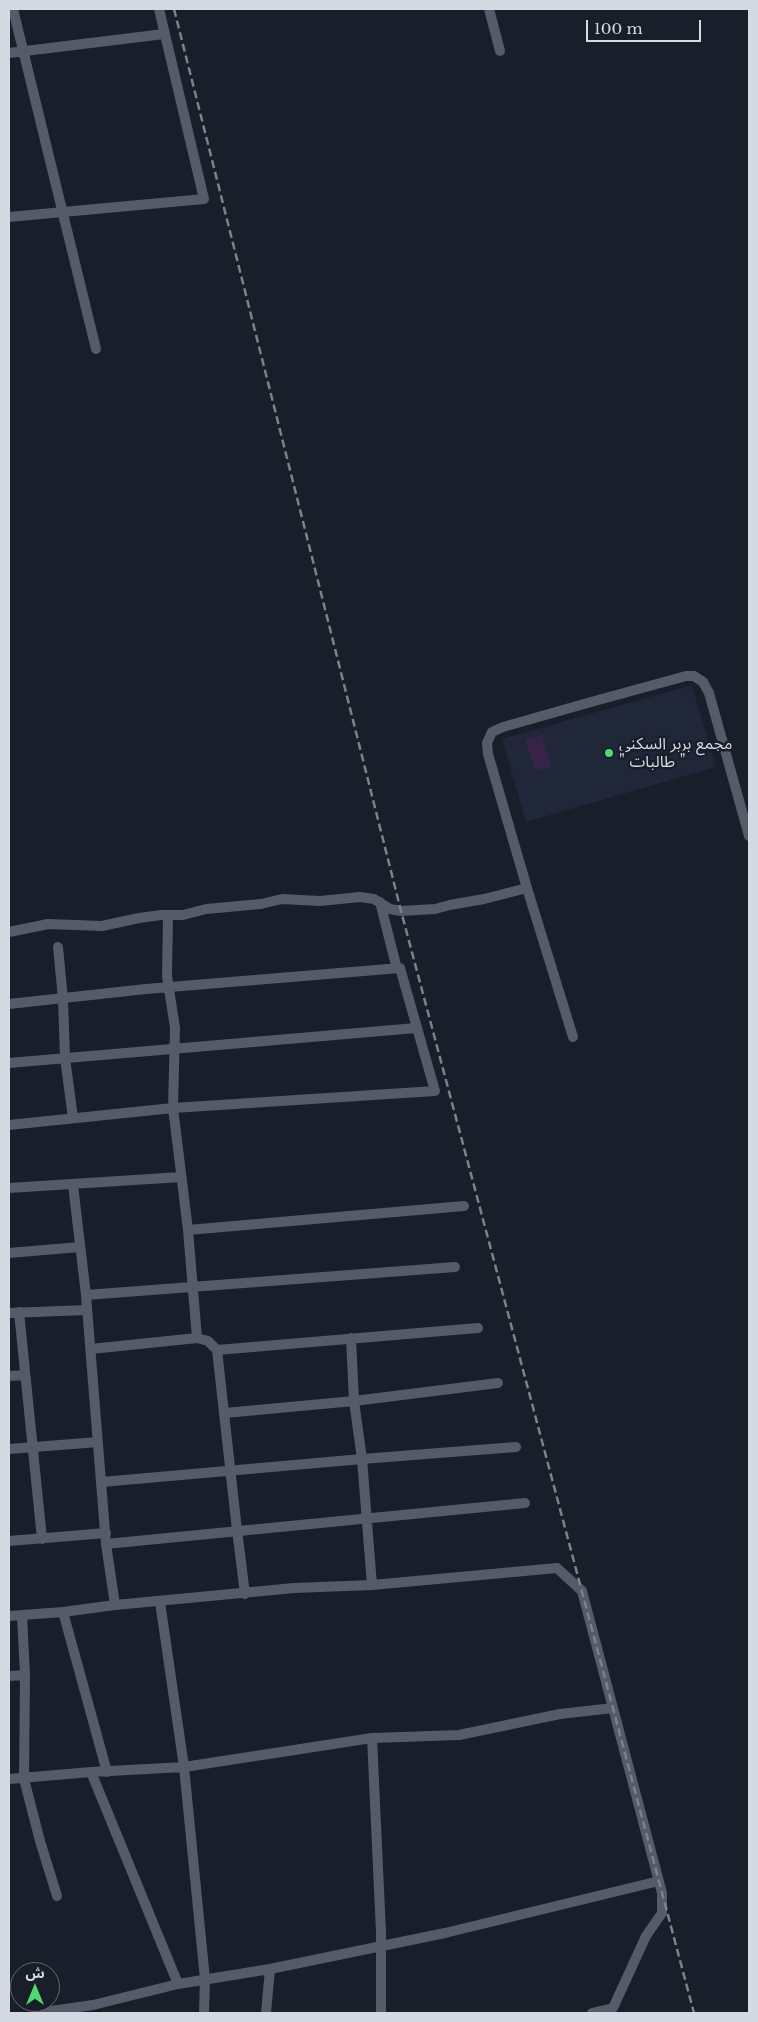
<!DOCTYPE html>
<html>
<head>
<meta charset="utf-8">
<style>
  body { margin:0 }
  #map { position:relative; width:758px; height:2022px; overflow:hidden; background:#181e2a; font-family:"Libre Baskerville","Noto Sans Arabic",serif }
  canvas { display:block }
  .frame { position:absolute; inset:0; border:10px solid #d5d9e1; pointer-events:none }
  .north { position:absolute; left:10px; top:1962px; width:50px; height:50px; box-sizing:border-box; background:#181e2a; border:1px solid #646973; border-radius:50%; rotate:0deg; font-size:14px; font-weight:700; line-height:20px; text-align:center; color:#d5d9e1 }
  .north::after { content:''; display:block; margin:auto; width:18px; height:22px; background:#52d673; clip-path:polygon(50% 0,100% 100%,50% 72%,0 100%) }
  .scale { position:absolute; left:586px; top:20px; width:115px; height:22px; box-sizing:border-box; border:2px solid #d5d9e1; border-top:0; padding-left:6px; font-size:15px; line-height:18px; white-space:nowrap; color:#d5d9e1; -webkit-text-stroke:4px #181e2a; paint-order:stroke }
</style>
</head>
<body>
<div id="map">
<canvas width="758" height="2022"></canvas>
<div class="frame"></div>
<div class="north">ش</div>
<div class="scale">100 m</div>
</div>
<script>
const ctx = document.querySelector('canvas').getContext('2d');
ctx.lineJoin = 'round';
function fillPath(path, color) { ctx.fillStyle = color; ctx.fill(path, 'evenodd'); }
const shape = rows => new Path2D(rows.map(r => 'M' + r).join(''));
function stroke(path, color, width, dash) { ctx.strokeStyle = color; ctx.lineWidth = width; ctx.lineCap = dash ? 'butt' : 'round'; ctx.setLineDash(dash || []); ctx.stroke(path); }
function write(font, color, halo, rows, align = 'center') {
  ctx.font = font + ' "Libre Baskerville","Noto Sans Arabic",serif'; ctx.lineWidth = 5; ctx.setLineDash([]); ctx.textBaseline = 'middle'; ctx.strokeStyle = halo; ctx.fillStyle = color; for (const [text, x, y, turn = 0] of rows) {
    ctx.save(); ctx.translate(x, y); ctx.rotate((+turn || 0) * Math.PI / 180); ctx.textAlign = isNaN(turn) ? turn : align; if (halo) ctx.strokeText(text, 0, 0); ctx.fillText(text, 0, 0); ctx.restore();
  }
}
const built = shape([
  [692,685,716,767,526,822,502,739]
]);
const green = shape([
  [542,735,551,766,535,771,525,740]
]);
const minor = shape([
  [13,9,96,349],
  [489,9,500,51],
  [9,53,164,34],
  [9,217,204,199,159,9],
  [380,902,397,969],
  [168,915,167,976,175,1028,173,1108,188,1230,197,1338],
  [9,932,48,924,102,926,139,918,161,915,183,915,206,909,261,904,282,899,320,901,360,897,374,899,390,909,401,911,435,909,450,905,484,899,527,888],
  [58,947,63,999,65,1058,73,1118],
  [9,1004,146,989,400,968,435,1091,173,1108,9,1125],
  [573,1037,527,888,488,754,487,743,492,732,503,727,591,702,686,676,694,676,703,682,709,693,749,836],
  [9,1063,416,1028],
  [73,1185,86,1295,106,1544,115,1605],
  [9,1188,181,1177],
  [188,1230,464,1206],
  [9,1253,80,1247],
  [86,1295,455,1267],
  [19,1312,42,1539],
  [9,1313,87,1310],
  [351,1338,354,1401,362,1459,372,1585],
  [91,1349,197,1338,208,1341,217,1350,237,1530,245,1594],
  [217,1350,478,1328],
  [9,1376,25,1375],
  [225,1413,354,1401,498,1383],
  [9,1449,98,1442],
  [102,1482,362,1459,516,1447],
  [9,1541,106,1533],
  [106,1544,525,1503],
  [160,1602,184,1767,205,1979,204,2013],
  [63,1612,107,1772],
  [22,1615,25,1675,24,1779,40,1841,57,1896],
  [9,1616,63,1612,115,1605,294,1588,372,1585,557,1568,582,1591,662,1893,662,1913,646,1936,613,2008,592,2013],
  [9,1676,25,1675],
  [372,1738,459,1735,560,1714,613,1708],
  [91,1772,178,1984],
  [9,1779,91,1772,184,1767,372,1738,381,1932,381,2013],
  [37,2013,93,2005,178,1984,270,1969,445,1933,659,1881],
  [266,2013,270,1969]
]);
const rail = shape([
  [174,9,401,911,694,2013]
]);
const markers = [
  [609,753,5,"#52d673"]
];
const poiNames = [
  ["مجمع بربر السكني",619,744],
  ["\" طالبات \"",619,762]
];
fillPath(built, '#1f2739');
fillPath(green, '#372345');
stroke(minor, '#545b69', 10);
stroke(rail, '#7c818b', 2.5, [8, 4]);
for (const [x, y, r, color] of markers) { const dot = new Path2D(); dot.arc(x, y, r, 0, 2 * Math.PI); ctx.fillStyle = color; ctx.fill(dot); stroke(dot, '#181e2a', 2); }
write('16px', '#d5d9e1', '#181e2a', poiNames, 'left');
</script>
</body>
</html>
